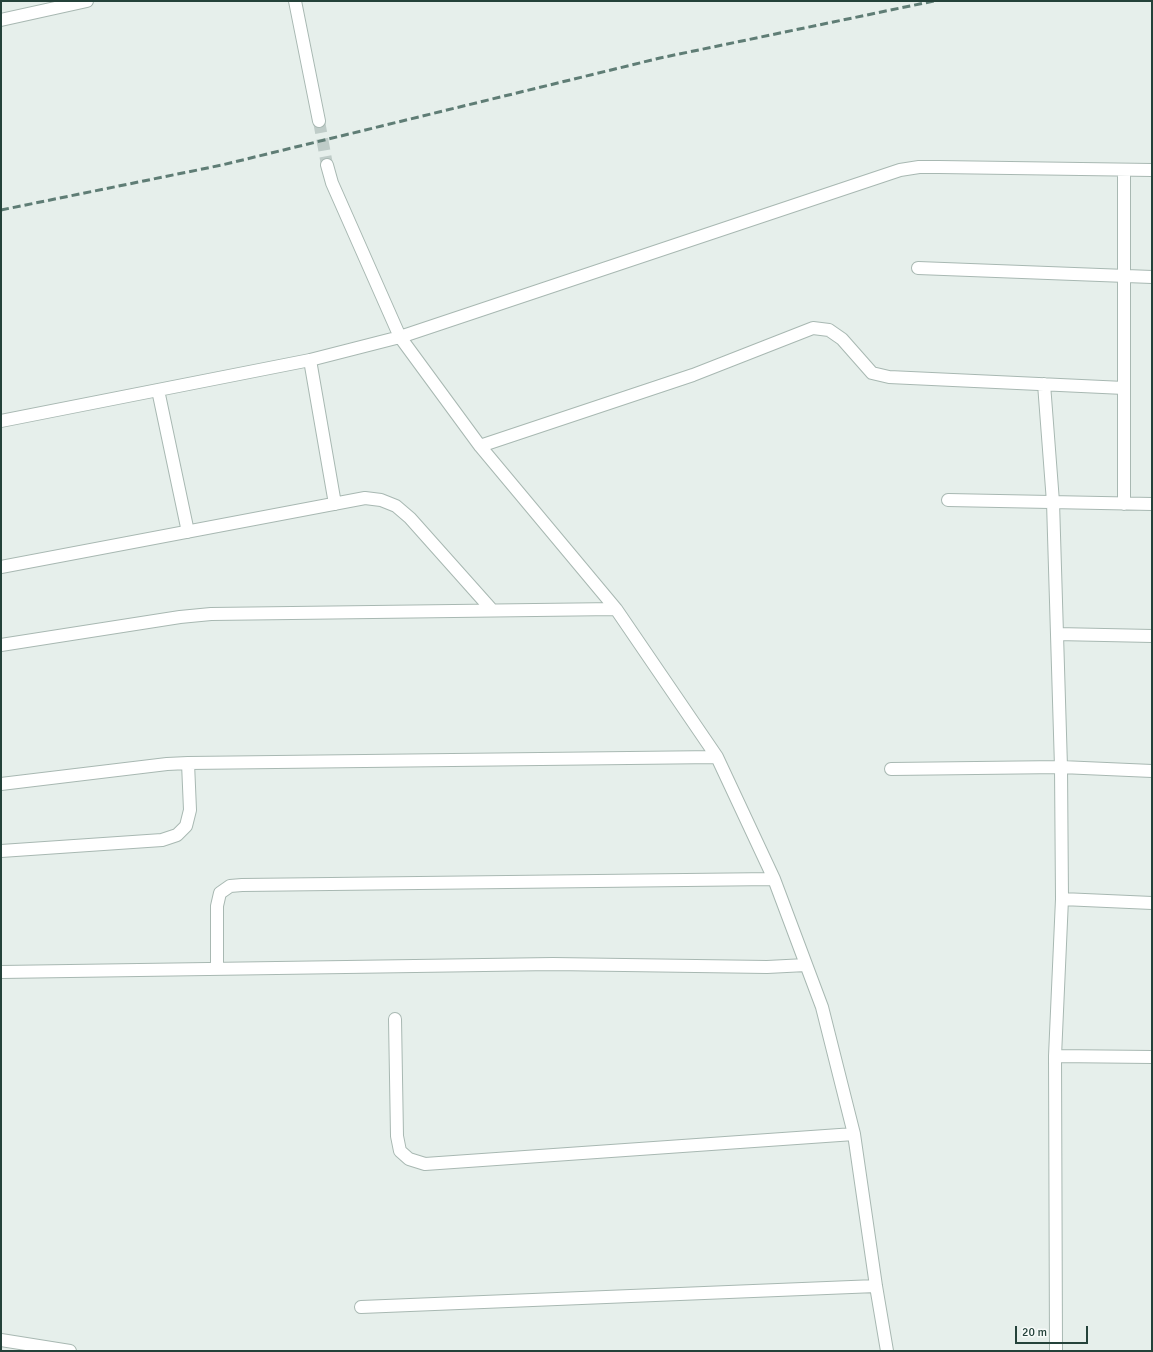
<!DOCTYPE html>
<html>
<head>
<meta charset="utf-8">
<style>
  body { margin:0 }
  #map { position:relative; width:1153px; height:1352px; overflow:hidden; background:#e6efeb; font-family:Signika,sans-serif }
  canvas { display:block }
  .frame { position:absolute; inset:0; border:2px solid #24423a; pointer-events:none }
  .scale { position:absolute; left:1015px; top:1326px; width:73px; height:18px; box-sizing:border-box; border:2px solid #24423a; border-top:0; padding-left:5px; font-size:12px; line-height:14px; white-space:nowrap; color:#24423a; -webkit-text-stroke:3px #f7fbf9; paint-order:stroke }
</style>
</head>
<body>
<div id="map">
<canvas width="1153" height="1352"></canvas>
<div class="frame"></div>
<div class="scale">20 m</div>
</div>
<script>
const ctx = document.querySelector('canvas').getContext('2d');
ctx.lineJoin = 'round';
const shape = rows => new Path2D(rows.map(r => 'M' + r).join(''));
function stroke(path, color, width, dash) { ctx.strokeStyle = color; ctx.lineWidth = width; ctx.lineCap = dash ? 'butt' : 'round'; ctx.setLineDash(dash || []); ctx.stroke(path); }
const minorTunnel = shape([
  [319,121,327,165]
]);
const minor = shape([
  [295,1,319,121],
  [1,20,87,1],
  [327,165,332,183,400,337,480,446,616,609,717,757,774,879,822,1007,854,1134,876,1286,887,1351],
  [918,268,1152,277],
  [310,360,335,504],
  [1044,384,1053,502,1061,767,1062,899,1055,1056,1056,1351],
  [158,390,188,532],
  [1,421,310,360,400,337,900,170,919,167,939,167,1152,170],
  [480,446,693,375,813,328,829,330,842,339,872,373,889,377,1124,388],
  [948,500,1152,504],
  [1124,504,1124,170],
  [1,567,365,498,381,500,396,506,410,518,492,610],
  [1057,634,1152,636],
  [1,645,180,617,211,614,616,609],
  [891,769,1061,767,1152,771],
  [1,784,167,764,188,763,717,757],
  [1,851,162,840,177,835,186,826,190,810,188,763],
  [1062,899,1152,903],
  [217,969,217,906,220,893,230,886,242,885,774,879],
  [1,972,553,964,767,967,806,965],
  [395,1019,397,1136,400,1151,409,1159,425,1164,854,1134],
  [1055,1056,1152,1057],
  [361,1307,876,1286],
  [1,1340,70,1351]
]);
const rail = shape([
  [1,210,222,165,660,58,934,1]
]);
stroke(minorTunnel, '#bfccc8', 12, [12, 6]);
stroke(minor, '#a8b8b2', 14);
stroke(minor, '#fff', 12);
stroke(rail, '#5f7d75', 3, [8, 4]);
</script>
</body>
</html>
